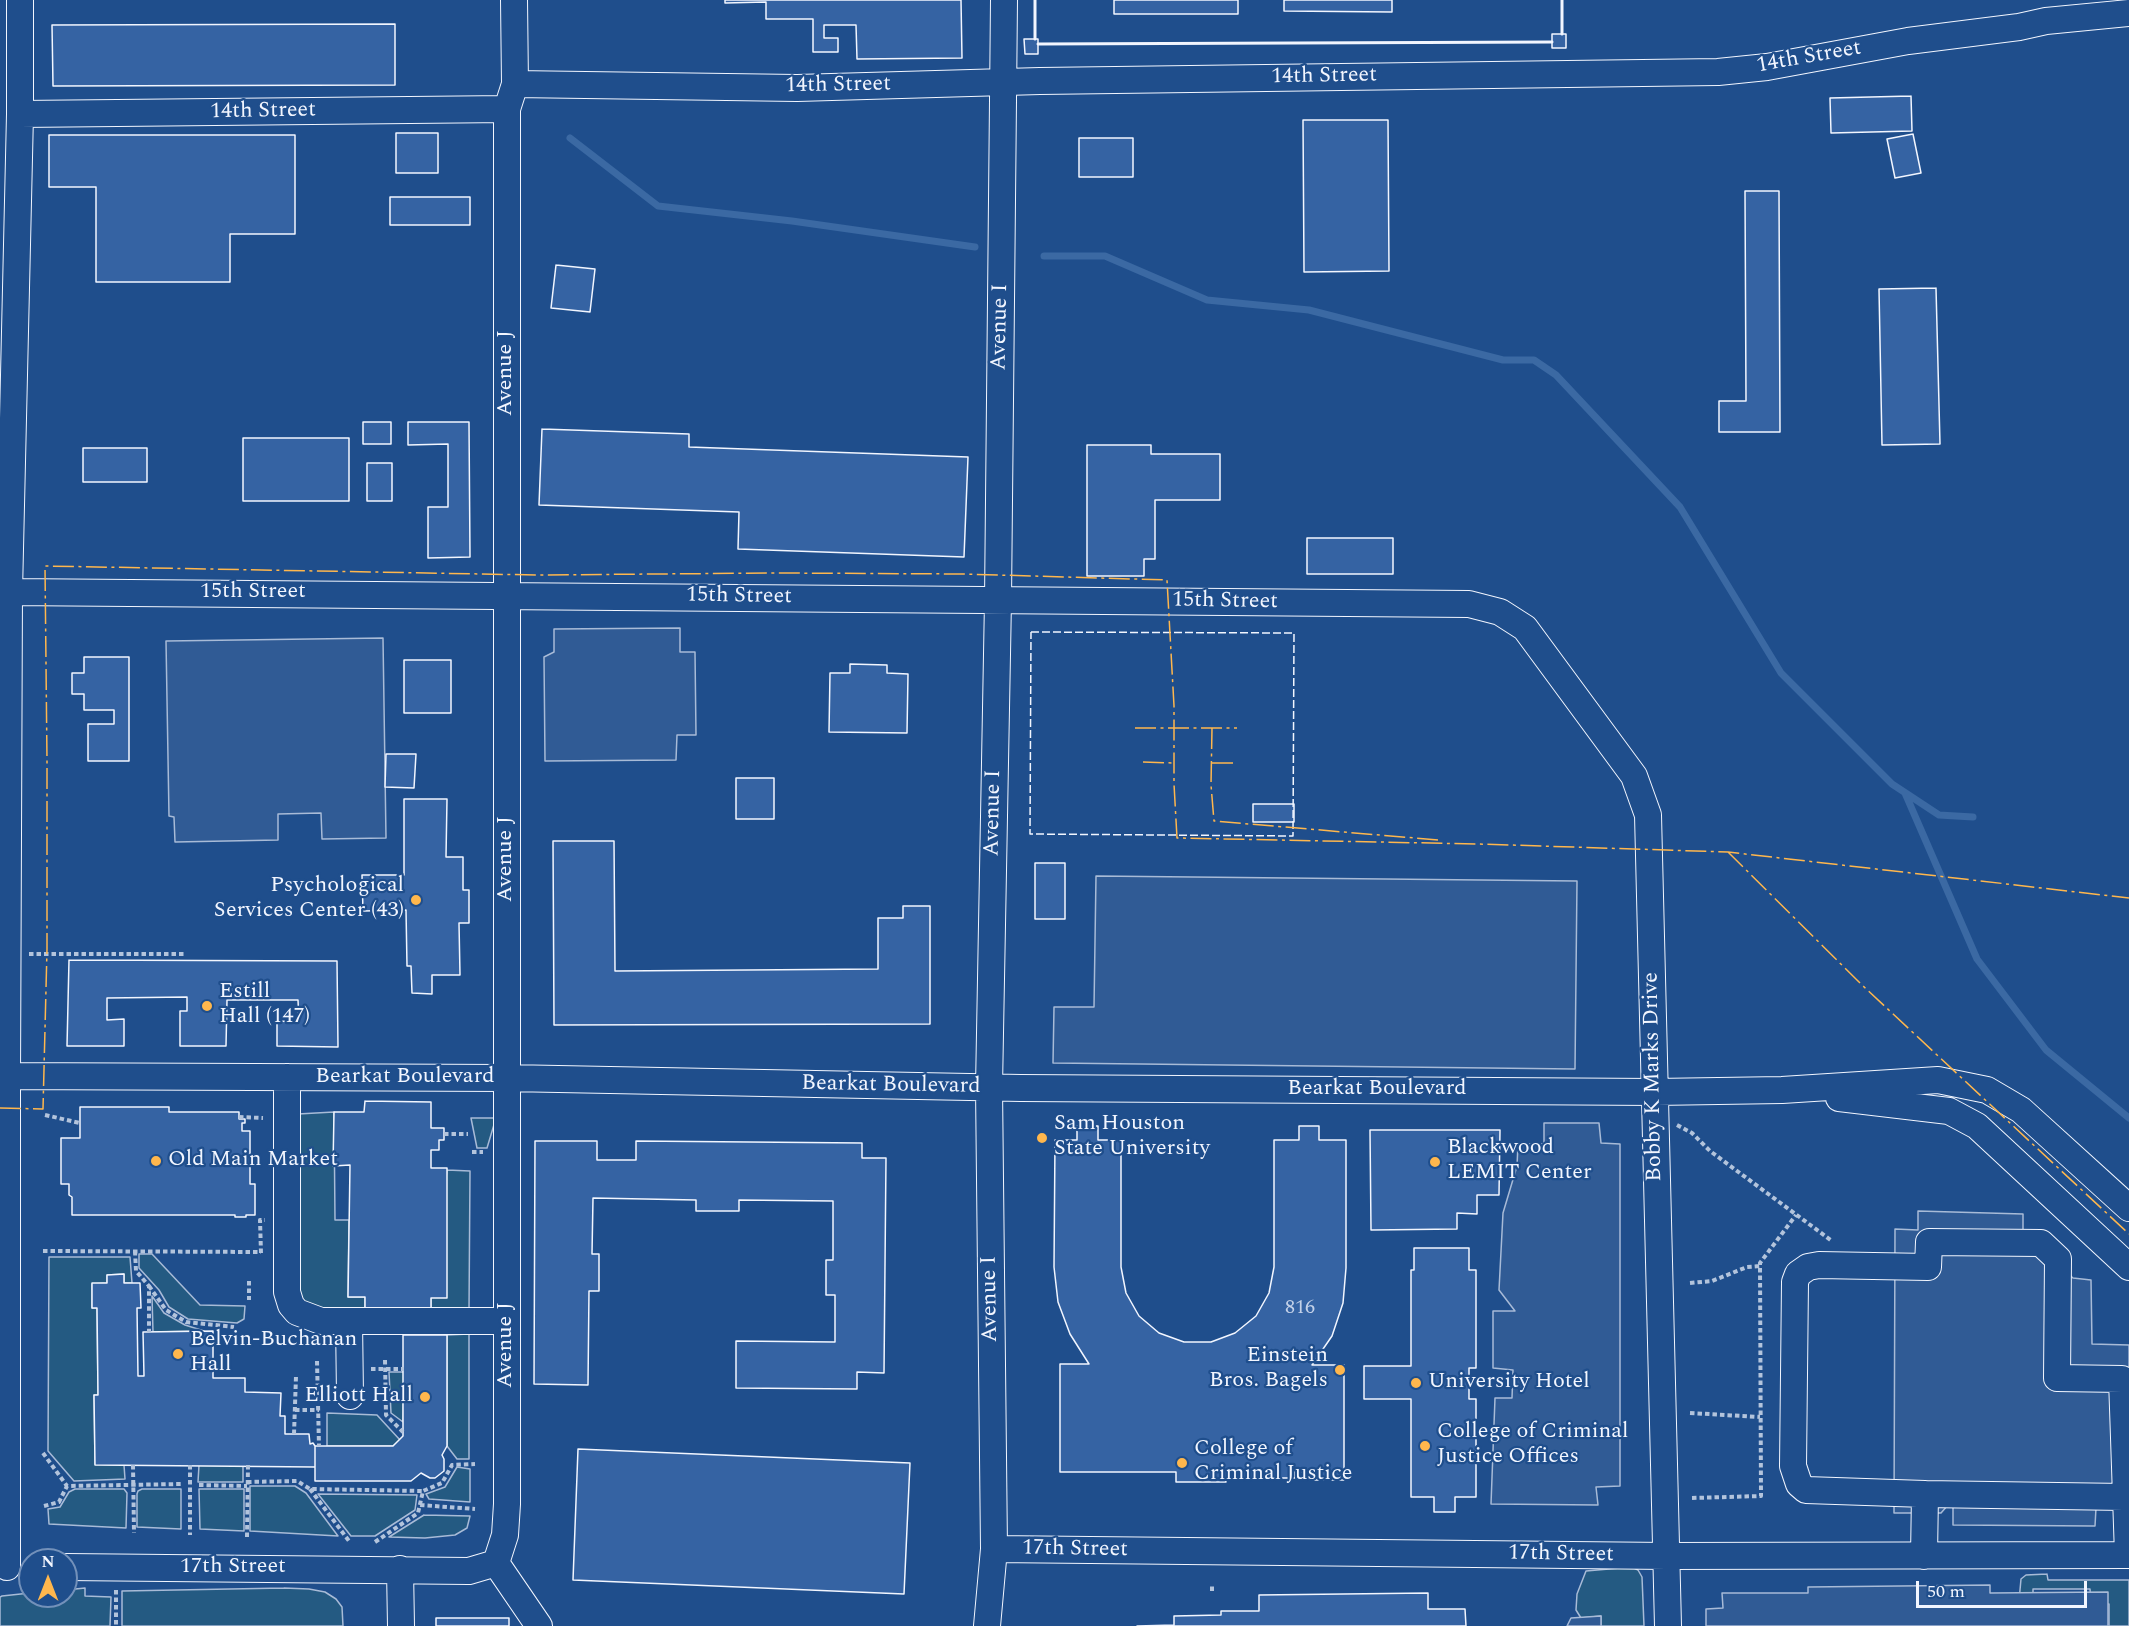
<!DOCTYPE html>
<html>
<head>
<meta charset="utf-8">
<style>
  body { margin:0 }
  #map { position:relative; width:2129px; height:1626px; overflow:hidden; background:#1f4e8c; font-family:Spectral,serif }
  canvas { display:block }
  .north { position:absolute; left:18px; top:1548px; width:60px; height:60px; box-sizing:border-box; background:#1f4e8c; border:2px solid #7391ba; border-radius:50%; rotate:0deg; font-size:16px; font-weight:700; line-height:24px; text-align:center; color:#f2f6ff }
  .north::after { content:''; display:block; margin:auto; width:21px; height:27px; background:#ffb74d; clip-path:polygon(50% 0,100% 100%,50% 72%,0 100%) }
  .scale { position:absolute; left:1916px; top:1581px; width:171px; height:27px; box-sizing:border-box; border:3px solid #f2f6ff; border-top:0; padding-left:8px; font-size:18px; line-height:21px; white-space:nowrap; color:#f2f6ff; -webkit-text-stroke:4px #1f4e8c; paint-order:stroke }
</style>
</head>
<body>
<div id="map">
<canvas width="2129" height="1626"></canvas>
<div class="north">N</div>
<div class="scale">50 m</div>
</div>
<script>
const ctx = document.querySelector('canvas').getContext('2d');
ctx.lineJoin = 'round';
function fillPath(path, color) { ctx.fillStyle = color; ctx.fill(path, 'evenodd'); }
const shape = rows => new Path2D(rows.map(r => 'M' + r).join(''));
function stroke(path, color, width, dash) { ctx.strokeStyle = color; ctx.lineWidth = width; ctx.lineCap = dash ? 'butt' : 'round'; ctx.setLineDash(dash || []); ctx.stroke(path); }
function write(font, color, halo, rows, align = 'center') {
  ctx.font = font + ' Spectral,serif'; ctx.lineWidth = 4.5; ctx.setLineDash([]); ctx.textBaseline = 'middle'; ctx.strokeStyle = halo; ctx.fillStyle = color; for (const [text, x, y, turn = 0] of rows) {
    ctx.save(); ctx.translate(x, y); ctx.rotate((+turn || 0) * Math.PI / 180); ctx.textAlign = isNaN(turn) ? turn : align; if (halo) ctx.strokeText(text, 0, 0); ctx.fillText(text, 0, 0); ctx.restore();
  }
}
const green = shape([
  [334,1112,335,1220,349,1220,348,1297,365,1297,365,1309,316,1309,305,1304,298,1290,298,1114,334,1112],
  [471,1118,496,1118,487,1148,477,1148,471,1118],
  [447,1170,470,1171,469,1311,431,1311,431,1298,447,1170],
  [139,1254,152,1254,200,1305,245,1306,244,1319,237,1323,188,1319,169,1307,159,1290,139,1268,139,1254],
  [49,1257,130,1257,132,1283,124,1283,124,1274,107,1275,107,1283,92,1284,92,1308,97,1308,98,1395,94,1395,95,1464,124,1465,125,1479,74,1481,48,1451,49,1257],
  [152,1296,164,1313,185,1325,204,1331,153,1332,152,1296],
  [469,1334,469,1459,457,1459,447,1446,447,1335,469,1334],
  [389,1372,404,1372,403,1422,391,1413,389,1372],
  [327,1413,377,1415,400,1440,393,1446,327,1446,327,1413],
  [199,1465,243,1465,243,1482,198,1482,199,1465],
  [457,1467,470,1469,470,1502,429,1499,426,1494,445,1487,457,1467],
  [250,1486,295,1486,306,1493,338,1536,250,1531,250,1486],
  [75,1489,124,1489,127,1493,126,1528,49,1524,48,1509,60,1507,69,1492,75,1489],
  [142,1489,181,1489,181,1529,137,1527,137,1494,138,1491,142,1489],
  [199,1489,244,1489,244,1531,200,1529,199,1489],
  [318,1494,417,1495,415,1510,375,1536,351,1536,318,1494],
  [424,1515,470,1516,467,1528,455,1535,425,1538,389,1537,424,1515],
  [1632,1567,1638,1570,1642,1577,1644,1626,1601,1626,1601,1616,1581,1618,1576,1610,1577,1594,1586,1571,1632,1567],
  [2047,1574,2048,1580,2129,1580,2129,1626,2109,1626,2109,1604,2091,1604,2090,1589,2033,1589,2033,1602,2019,1601,2021,1579,2026,1575,2047,1574],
  [85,1588,85,1596,111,1597,110,1626,0,1626,0,1597,2,1596,30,1593,30,1596,66,1596,66,1590,85,1588],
  [284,1588,309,1589,325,1592,336,1599,342,1607,343,1626,122,1626,122,1591,284,1588]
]);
const parking = shape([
  [680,628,680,652,695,652,696,735,677,735,676,760,545,761,544,657,554,652,554,629,680,628],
  [383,638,386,838,322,839,321,813,278,814,278,840,175,842,174,817,169,816,166,641,383,638],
  [1096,876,1577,881,1575,1069,1053,1063,1054,1007,1094,1007,1096,876],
  [1544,1123,1599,1123,1601,1143,1620,1144,1620,1486,1596,1487,1598,1505,1491,1504,1495,1398,1512,1398,1513,1370,1493,1368,1493,1311,1515,1311,1499,1290,1503,1213,1517,1166,1518,1144,1544,1144,1544,1123],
  [1918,1211,2023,1214,2023,1232,2073,1278,2091,1280,2092,1344,2129,1345,2129,1508,2096,1508,2095,1526,1953,1525,1953,1505,1948,1505,1941,1513,1894,1513,1895,1229,1918,1230,1918,1211],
  [1990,1585,1990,1593,2108,1592,2108,1626,1706,1626,1706,1609,1723,1608,1722,1593,1808,1593,1808,1587,1990,1585],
  [1601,1616,1601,1626,1567,1626,1571,1618,1601,1616]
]);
const stream = shape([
  [570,138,658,206,792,221,975,247],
  [1044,256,1105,256,1207,300,1309,310,1503,360,1534,360,1556,375,1680,507,1781,673,1892,784,1939,815,1973,817],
  [1905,793,1977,959,2046,1050,2129,1118]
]);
const building = shape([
  [725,0,961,0,962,58,857,59,856,25,824,25,824,38,838,38,838,52,813,52,813,19,766,19,766,2,725,3,725,0],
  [1114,0,1238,0,1238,14,1114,14,1114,0],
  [1284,0,1392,0,1392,12,1284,11,1284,0],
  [395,24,395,85,53,86,52,25,395,24],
  [1552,34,1566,34,1566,48,1552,48,1552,34],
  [1024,39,1038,39,1038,54,1025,54,1024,39],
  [1911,96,1912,131,1831,133,1830,98,1911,96],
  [1303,120,1388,120,1389,271,1304,272,1303,120],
  [396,133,438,133,438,173,396,173,396,133],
  [1913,134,1921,173,1895,178,1887,139,1913,134],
  [49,135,295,135,295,234,230,234,230,282,96,282,96,187,49,187,49,135],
  [1079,138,1133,138,1133,177,1079,177,1079,138],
  [1745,191,1779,191,1780,432,1719,432,1719,401,1746,401,1745,191],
  [390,197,470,197,470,225,390,225,390,197],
  [556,265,595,269,590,312,551,308,556,265],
  [1936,288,1940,444,1882,445,1879,289,1936,288],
  [363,422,391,422,391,444,363,444,363,422],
  [408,422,469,422,470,557,428,558,428,507,448,507,448,444,408,445,408,422],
  [542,429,689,434,689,447,968,457,964,557,738,549,739,512,539,505,542,429],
  [243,438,349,438,349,501,243,501,243,438],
  [1087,445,1151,445,1151,454,1220,454,1220,500,1155,500,1155,559,1144,559,1144,576,1087,576,1087,445],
  [83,448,147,448,147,482,83,482,83,448],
  [367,463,392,463,392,501,367,501,367,463],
  [1307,538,1393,538,1393,574,1307,574,1307,538],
  [84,657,129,657,129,761,88,761,88,724,114,724,114,710,84,710,84,694,72,694,72,673,84,673,84,657],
  [404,660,451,660,451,713,404,713,404,660],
  [850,664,887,665,887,673,908,674,907,733,829,732,830,673,850,673,850,664],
  [386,754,416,754,414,788,385,787,386,754],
  [736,778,774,778,774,819,736,819,736,778],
  [404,799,447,799,446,857,463,857,463,890,469,890,469,923,459,923,460,975,432,975,432,994,412,993,411,966,407,966,406,910,363,911,362,875,404,875,404,799],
  [1253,804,1294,804,1294,822,1253,822,1253,804],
  [553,841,614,841,615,971,878,969,878,918,903,918,903,906,930,906,930,1024,554,1025,553,841],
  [1035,863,1065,863,1065,919,1035,919,1035,863],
  [69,960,337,961,338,1047,277,1046,277,1021,299,1022,298,1000,227,1000,226,1046,180,1046,180,1011,187,1011,187,997,107,998,107,1020,124,1019,124,1046,67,1046,69,960],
  [365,1101,431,1102,431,1128,444,1128,444,1140,439,1140,439,1150,431,1150,431,1168,447,1168,447,1298,431,1298,431,1313,365,1313,365,1297,348,1297,350,1165,333,1166,334,1112,364,1112,365,1101],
  [80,1107,169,1107,169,1112,239,1112,239,1119,245,1119,245,1123,242,1123,242,1131,250,1131,250,1184,255,1184,255,1215,246,1215,246,1217,235,1217,235,1215,72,1215,72,1197,69,1195,69,1184,61,1184,61,1138,80,1138,80,1107],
  [1077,1126,1098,1126,1098,1140,1121,1140,1121,1267,1126,1293,1139,1316,1159,1333,1184,1342,1211,1342,1235,1333,1256,1316,1269,1293,1274,1267,1274,1140,1299,1140,1299,1126,1319,1126,1319,1140,1346,1140,1346,1268,1343,1303,1332,1336,1312,1365,1344,1365,1344,1480,1310,1480,1310,1472,1295,1472,1295,1478,1226,1478,1226,1482,1176,1482,1176,1472,1060,1472,1060,1364,1089,1364,1070,1334,1058,1302,1054,1267,1055,1140,1077,1140,1077,1126],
  [1370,1130,1500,1130,1499,1195,1477,1195,1477,1214,1457,1213,1457,1229,1371,1230,1370,1130],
  [535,1141,597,1141,597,1160,636,1160,636,1141,862,1143,862,1158,886,1158,884,1373,857,1372,857,1389,736,1388,736,1341,835,1342,835,1295,826,1295,826,1260,833,1260,833,1201,739,1200,739,1211,696,1211,696,1200,593,1198,592,1254,599,1254,599,1291,589,1291,588,1385,534,1384,535,1141],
  [1414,1248,1469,1248,1469,1270,1476,1270,1476,1368,1469,1368,1469,1399,1476,1399,1476,1497,1455,1497,1455,1512,1434,1512,1434,1497,1411,1497,1411,1399,1364,1399,1364,1366,1411,1366,1411,1270,1414,1270,1414,1248],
  [124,1274,124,1283,140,1283,141,1308,137,1308,138,1376,144,1376,143,1332,213,1331,213,1378,245,1378,245,1392,281,1393,280,1416,285,1416,285,1434,309,1434,310,1444,313,1443,315,1446,315,1467,95,1465,94,1395,98,1395,97,1308,92,1308,92,1283,107,1283,107,1275,124,1274],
  [403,1335,447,1335,447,1446,442,1455,444,1459,444,1471,435,1478,430,1478,421,1473,411,1481,315,1481,315,1446,393,1446,403,1436,403,1335],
  [578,1449,910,1463,904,1594,573,1580,578,1449],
  [1428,1593,1428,1609,1465,1609,1466,1626,1137,1626,1174,1625,1174,1616,1221,1615,1221,1611,1259,1611,1259,1595,1428,1593],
  [436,1618,509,1618,509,1626,436,1626,436,1618]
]);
const path = shape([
  [29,954,184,954],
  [45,1115,80,1123],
  [239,1117,263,1118],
  [1677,1125,1692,1133,1710,1151,1832,1241],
  [444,1134,468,1134],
  [472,1152,483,1152],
  [43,1251,261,1252],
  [135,1251,136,1271,149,1286,149,1332],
  [261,1253,260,1220,265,1220],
  [249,1281,249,1300],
  [1690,1283,1712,1281,1747,1267,1760,1266],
  [149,1286,166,1310,186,1322,234,1327],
  [385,1360,386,1415,403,1432],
  [317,1361,319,1446],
  [371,1369,404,1369],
  [295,1410,319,1410],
  [1690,1413,1760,1417],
  [294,1434,296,1376],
  [43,1453,67,1486,181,1484],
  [133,1465,134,1533],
  [190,1465,190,1535],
  [247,1482,297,1481,310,1489,423,1491],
  [199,1485,247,1486],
  [310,1489,349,1541],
  [1692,1498,1761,1496,1760,1263,1796,1215],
  [420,1505,475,1509],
  [44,1506,59,1502,67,1486],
  [247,1537,248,1465],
  [375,1542,418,1513,423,1491,442,1483,452,1465,475,1464],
  [116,1590,116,1626],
  [1212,1591,1212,1586]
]);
const minor = shape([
  [515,84,797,88,1040,81,1718,72,1767,67,1908,41,2019,27,2046,21,2129,13],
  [20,114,507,109],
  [9,592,1469,604,1500,612,1525,628,1634,776,1648,815,1668,1626],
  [0,1076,507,1078,1021,1088,1655,1092,1782,1090,1938,1080,1987,1090,2021,1110,2129,1208],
  [287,1077,287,1292,291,1305,297,1312,321,1321,507,1321],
  [1839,1098,1949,1111,1977,1126,2129,1267],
  [349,1321,350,1396],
  [2124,1497,1925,1494,1806,1490,1799,1484,1793,1466,1795,1282,1798,1274,1808,1267,1819,1265,1928,1267,1929,1242,2041,1243,2058,1259,2057,1378,2122,1379,2128,1555],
  [994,1549,1667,1556,2129,1555],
  [1924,1556,1925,1494],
  [496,1563,539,1626],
  [7,1567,7,1076,9,592,20,114,20,0],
  [66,1567,469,1571,496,1563,505,1535,507,1504,507,109,515,84,514,0],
  [400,1569,401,1626],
  [987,1626,994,1549,989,1087,998,600,1004,0]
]);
const fence = shape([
  [1031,632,1294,633,1293,836,1030,834,1031,632]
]);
const wall = shape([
  [1035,0,1035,39],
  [1562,0,1562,34],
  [1038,44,1552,42]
]);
const power = shape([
  [1135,728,1237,728],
  [1212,728,1211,785,1214,821,1438,840],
  [1143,762,1174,763],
  [1212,763,1237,763],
  [1728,852,1862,985,2129,1234],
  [0,1108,43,1109,47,949,47,761,45,566,536,575,777,573,964,574,1167,580,1174,706,1174,784,1177,838,1478,844,1728,852,2129,898]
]);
const markers = [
  [416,900,6,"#ffb74d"],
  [207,1006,6,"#ffb74d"],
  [1042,1138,6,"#ffb74d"],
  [156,1161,6,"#ffb74d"],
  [1435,1162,6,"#ffb74d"],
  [178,1354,6,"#ffb74d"],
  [1340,1370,6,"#ffb74d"],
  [1416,1383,6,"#ffb74d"],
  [425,1397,6,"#ffb74d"],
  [1425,1446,6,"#ffb74d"],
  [1182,1463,6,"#ffb74d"]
];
const numberNames = [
  ["816",1300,1309]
];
const streetNames = [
  ["14th Street",1809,58,-10],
  ["14th Street",1324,77,-1],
  ["14th Street",838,86,-1],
  ["14th Street",263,112,-1],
  ["Avenue I",1001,327,-89],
  ["Avenue J",507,373,-90],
  ["15th Street",253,593],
  ["15th Street",739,597,1],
  ["15th Street",1225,602,1],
  ["Avenue I",994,813,-89],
  ["Avenue J",507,859,-90],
  ["Bobby K Marks Drive",1654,1077,-91],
  ["Bearkat Boulevard",405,1078],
  ["Bearkat Boulevard",891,1086,1],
  ["Bearkat Boulevard",1377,1090],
  ["Avenue I",991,1299,-91],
  ["Avenue J",507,1345,-90],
  ["17th Street",1075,1550,1],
  ["17th Street",1561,1555,1],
  ["17th Street",233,1568]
];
const poiNames = [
  ["Psychological",404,887,"right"],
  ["Services Center (43)",404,912,"right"],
  ["Estill",219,993],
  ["Hall (147)",219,1018],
  ["Sam Houston",1054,1125],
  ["State University",1054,1150],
  ["Blackwood",1447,1149],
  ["LEMIT Center",1447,1174],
  ["Old Main Market",168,1161],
  ["Belvin-Buchanan",190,1341],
  ["Hall",190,1366],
  ["Einstein",1328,1357,"right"],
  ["Bros. Bagels",1328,1382,"right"],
  ["University Hotel",1428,1383],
  ["Elliott Hall",413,1397,"right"],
  ["College of Criminal",1437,1433],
  ["Justice Offices",1437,1458],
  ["College of",1194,1450],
  ["Criminal Justice",1194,1475]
];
fillPath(green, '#245a82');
stroke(green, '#a8bbd7', 1.5);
fillPath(parking, '#305b95');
stroke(parking, '#a8bbd7', 1.5);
stroke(stream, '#3b69a3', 7);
fillPath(building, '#3563a3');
stroke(building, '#f2f6ff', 1.5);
stroke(minor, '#f2f6ff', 28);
stroke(path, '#b3c4dc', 4, [4.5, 3]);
stroke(minor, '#1f4e8c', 26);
stroke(fence, '#f2f6ff', 1.5, [8, 3]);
stroke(wall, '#f2f6ff', 3);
stroke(power, '#ffb74d', 1.5, [21, 4.5, 3, 4.5]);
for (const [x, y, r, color] of markers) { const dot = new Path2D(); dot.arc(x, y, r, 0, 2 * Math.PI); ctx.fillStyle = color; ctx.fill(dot); stroke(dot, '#1f4e8c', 2); }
write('20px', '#c3d1e8', null, numberNames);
write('22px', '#f2f6ff', '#1f4e8c', streetNames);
write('22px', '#f2f6ff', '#1f4e8c', poiNames, 'left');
</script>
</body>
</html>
